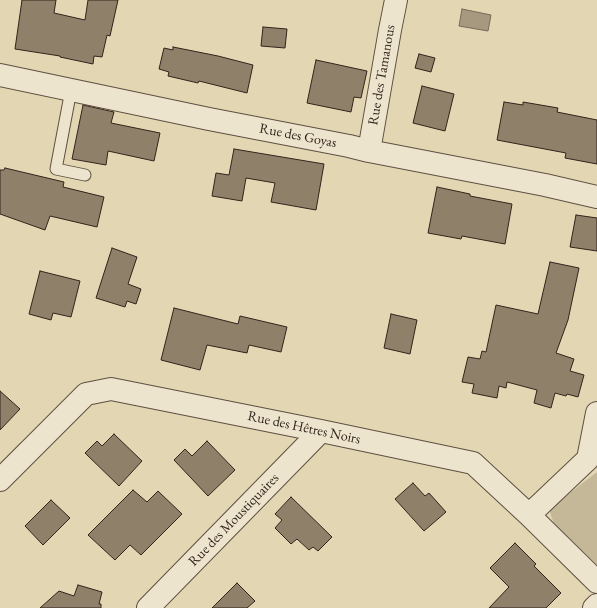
<!DOCTYPE html>
<html>
<head>
<meta charset="utf-8">
<style>
  body { margin:0 }
  canvas { display:block; background:#e3d6b3 }
</style>
</head>
<body>
<canvas width="597" height="608"></canvas>
<script>
const ctx = document.querySelector('canvas').getContext('2d');
ctx.lineJoin = 'round';
function fillPath(path, color) { ctx.fillStyle = color; ctx.fill(path, 'evenodd'); }
const shape = rows => new Path2D(rows.map(r => 'M' + r).join(''));
function stroke(path, color, width, dash) { ctx.strokeStyle = color; ctx.lineWidth = width; ctx.lineCap = dash ? 'butt' : 'round'; ctx.setLineDash(dash || []); ctx.stroke(path); }
function write(font, color, halo, rows, align = 'center') {
  ctx.font = font + ' "EB Garamond",serif'; ctx.lineWidth = 3.5; ctx.setLineDash([]); ctx.textBaseline = 'middle'; ctx.strokeStyle = halo; ctx.fillStyle = color; for (const [text, x, y, turn = 0] of rows) {
    ctx.save(); ctx.translate(x, y); ctx.rotate((+turn || 0) * Math.PI / 180); ctx.textAlign = isNaN(turn) ? turn : align; if (halo) ctx.strokeText(text, 0, 0); ctx.fillText(text, 0, 0); ctx.restore();
  }
}
const green = shape([
  [597,472,597,567,555,527,549,509]
]);
const water = shape([
  [462,9,491,15,488,31,459,26,462,9]
]);
const building = shape([
  [22,0,56,0,54,13,85,20,88,0,118,0,110,36,107,35,102,57,94,56,93,64,60,57,60,56,15,49,22,0],
  [263,27,287,29,285,48,261,46,263,27],
  [173,47,218,56,253,65,247,93,199,81,198,83,168,76,169,72,159,69,164,48,173,50,173,47],
  [419,54,435,58,431,72,415,68,419,54],
  [316,60,367,71,361,98,354,97,351,112,307,103,316,60],
  [422,86,454,94,445,131,413,123,422,86],
  [504,102,523,105,523,102,558,108,557,112,597,120,597,164,565,158,566,153,497,140,504,102],
  [83,105,114,112,111,123,160,133,154,161,108,151,106,165,72,159,83,105],
  [234,149,324,164,316,210,271,202,275,183,246,178,242,201,212,196,216,173,229,175,234,149],
  [5,168,64,182,63,187,104,197,97,227,50,216,45,230,0,214,0,170,4,170,5,168],
  [437,187,470,194,470,196,512,204,505,244,462,236,461,239,428,233,437,187],
  [576,215,597,218,597,251,570,247,576,215],
  [112,248,137,257,128,284,141,289,136,304,127,301,125,307,96,298,112,248],
  [550,262,579,268,568,320,556,353,574,359,570,371,584,375,578,397,567,394,566,396,555,393,551,408,534,403,537,390,507,382,506,388,499,386,497,398,472,393,474,384,462,382,468,357,480,359,482,351,486,352,496,305,538,314,550,262],
  [40,271,80,281,71,317,53,313,51,320,29,314,40,271],
  [174,308,238,324,240,316,287,327,281,352,249,345,247,353,207,345,200,370,161,360,174,308],
  [391,314,417,320,410,354,384,348,391,314],
  [0,391,20,409,0,430,0,391],
  [114,434,142,461,119,486,85,453,97,441,102,446,114,434],
  [207,441,235,470,208,496,174,460,185,449,192,456,207,441],
  [413,483,425,496,429,493,446,512,424,531,395,499,413,483],
  [133,490,147,502,158,491,182,514,141,555,130,545,115,560,88,535,133,490],
  [291,497,332,537,318,551,313,547,309,550,297,539,291,544,275,528,282,520,275,514,291,497],
  [51,500,70,518,43,545,25,526,51,500],
  [515,543,536,564,534,566,561,593,546,608,489,608,509,587,490,568,515,543],
  [237,583,255,601,247,608,212,608,237,583],
  [78,585,102,592,99,604,101,604,101,608,40,608,59,591,74,596,78,585]
]);
const service = shape([
  [71,90,56,169,85,175]
]);
const minor = shape([
  [0,75,209,119,349,146,369,151,545,185,597,197],
  [369,151,390,30,396,0],
  [0,480,86,394,111,389,321,431,473,463,529,515,597,582],
  [529,515,588,459,597,413],
  [148,608,321,431],
  [594,608,597,605]
]);
const streetNames = [
  ["Rue des Tamanous",382,75,-80],
  ["Rue des Goyas",298,136,11],
  ["Rue des Hêtres Noirs",304,428,12],
  ["Rue des Moustiquaires",234,520,-46]
];
fillPath(green, '#c5b899');
fillPath(water, '#a7997f');
stroke(water, '#796a57', 1);
fillPath(building, '#8f806a');
stroke(building, '#33231b', 1);
stroke(service, '#5f5041', 13);
stroke(minor, '#5f5041', 24);
stroke(service, '#ede4ce', 11);
stroke(minor, '#ede4ce', 22);
write('14px', '#33231b', '#ede4ce', streetNames);
</script>
</body>
</html>
